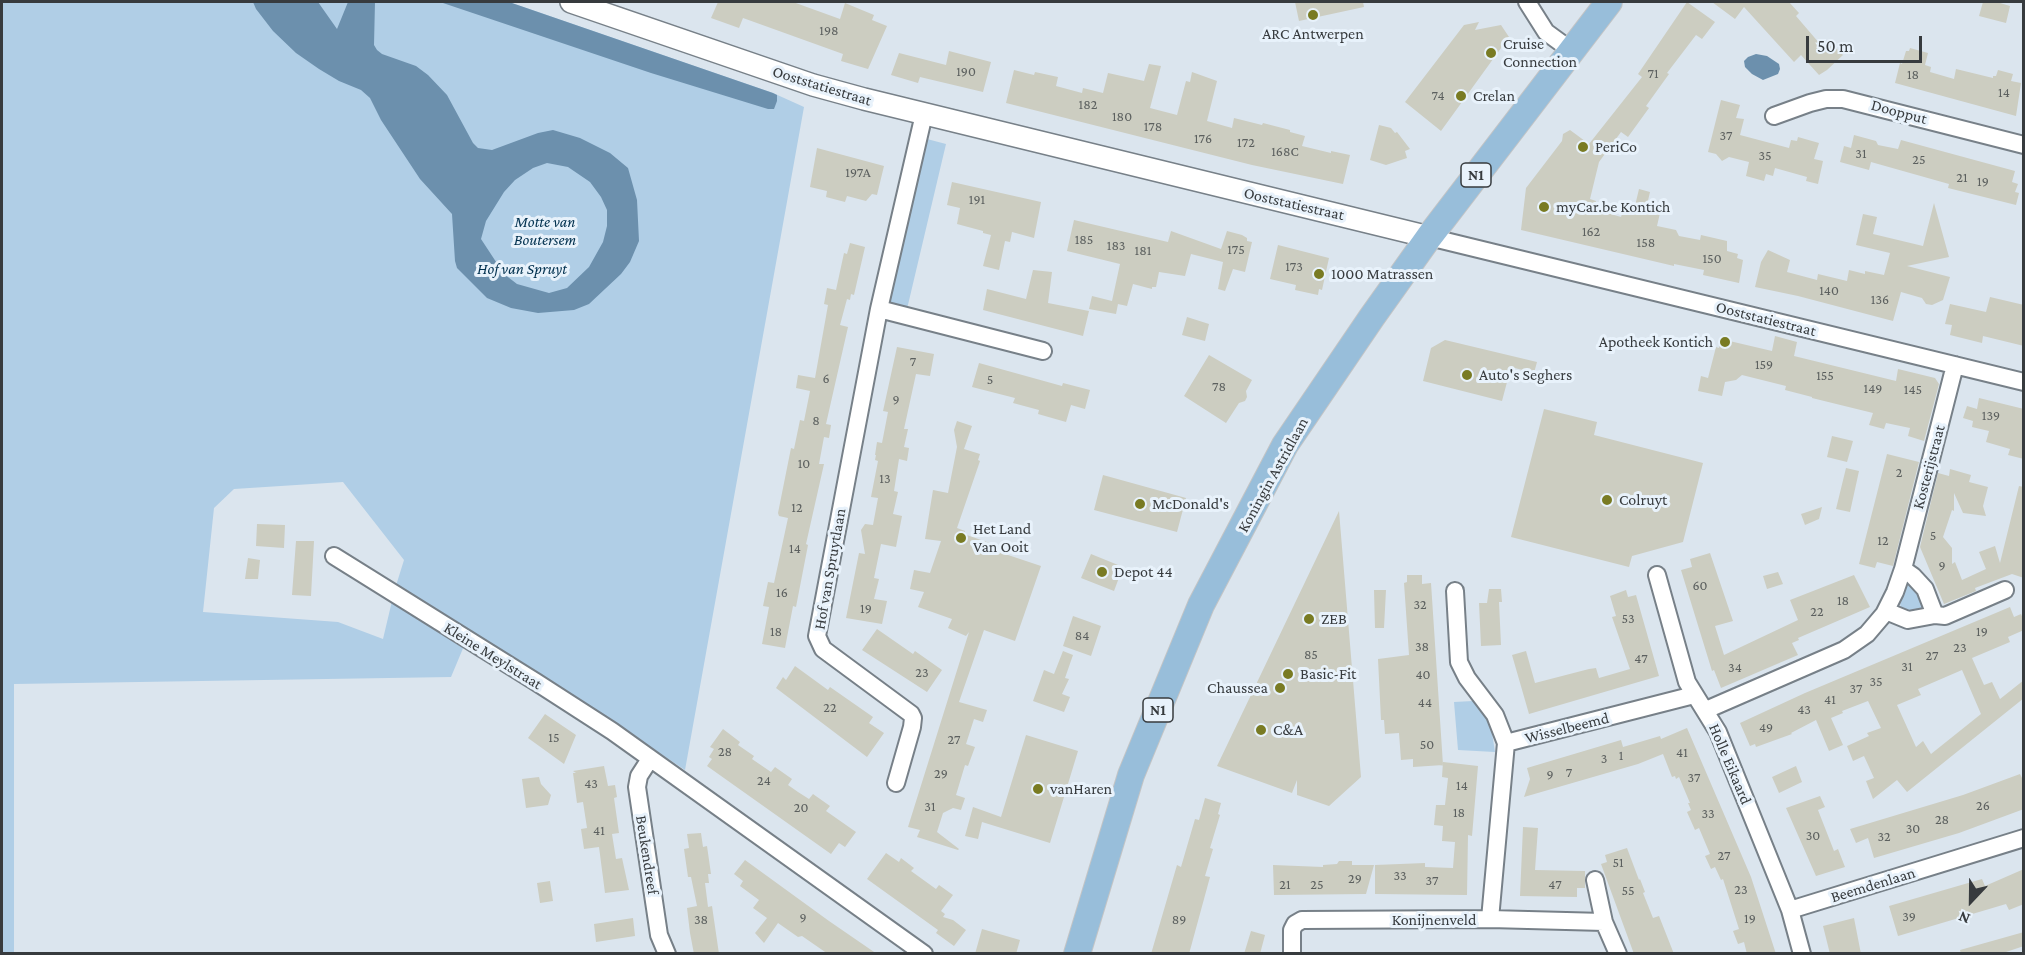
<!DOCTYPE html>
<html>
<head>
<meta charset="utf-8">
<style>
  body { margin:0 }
  #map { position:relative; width:2025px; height:955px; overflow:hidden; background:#dbe5ee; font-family:"Crimson Pro",serif }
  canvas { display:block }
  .frame { position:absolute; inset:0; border:3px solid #373b3e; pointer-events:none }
  .north { position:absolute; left:1941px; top:871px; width:60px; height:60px; -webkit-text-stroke:4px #e8f2fb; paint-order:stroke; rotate:202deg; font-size:16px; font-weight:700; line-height:24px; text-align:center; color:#373b3e }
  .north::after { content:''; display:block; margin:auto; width:21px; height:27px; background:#373b3e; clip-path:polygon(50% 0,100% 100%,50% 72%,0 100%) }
  .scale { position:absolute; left:1806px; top:36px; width:116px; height:27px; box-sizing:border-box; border:3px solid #373b3e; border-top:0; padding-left:8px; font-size:18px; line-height:21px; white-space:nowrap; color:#373b3e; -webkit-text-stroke:4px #e8f2fb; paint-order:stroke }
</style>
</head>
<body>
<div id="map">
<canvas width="2025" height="955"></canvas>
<div class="frame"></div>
<div class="north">N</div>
<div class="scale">50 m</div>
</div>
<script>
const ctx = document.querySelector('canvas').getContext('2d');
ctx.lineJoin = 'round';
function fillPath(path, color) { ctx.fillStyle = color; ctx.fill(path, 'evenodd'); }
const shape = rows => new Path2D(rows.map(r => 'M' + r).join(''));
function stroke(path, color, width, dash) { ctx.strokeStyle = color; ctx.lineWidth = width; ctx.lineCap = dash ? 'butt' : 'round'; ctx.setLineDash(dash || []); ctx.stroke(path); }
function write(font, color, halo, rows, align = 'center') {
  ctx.font = font + ' "Crimson Pro",serif'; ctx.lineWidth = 6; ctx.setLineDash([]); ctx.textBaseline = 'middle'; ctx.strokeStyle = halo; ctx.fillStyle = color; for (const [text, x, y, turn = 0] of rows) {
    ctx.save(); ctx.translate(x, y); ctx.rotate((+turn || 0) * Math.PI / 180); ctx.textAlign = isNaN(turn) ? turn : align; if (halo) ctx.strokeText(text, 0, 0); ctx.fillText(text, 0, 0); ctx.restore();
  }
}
const green = shape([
  [2,2,509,2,773,93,804,107,685,770,548,679,394,592,404,560,343,482,234,489,214,508,203,612,338,622,383,639,392,601,464,646,451,677,14,684,14,953,2,953],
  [927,139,946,144,907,309,888,304],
  [1909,584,1915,585,1924,604,1921,611,1917,615,1901,608,1900,603,1905,588],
  [1473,701,1490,720,1495,752,1458,750,1454,702]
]);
const water = shape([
  [253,2,318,2,337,29,348,2,375,2,374,45,377,50,382,54,416,66,428,75,447,95,473,143,478,148,492,150,538,133,553,130,580,138,610,153,628,168,637,200,639,241,630,262,621,274,589,304,574,310,538,313,511,308,487,298,457,268,455,261,452,214,420,179,381,120,370,98,361,90,339,81,319,69,296,53,273,31,256,9],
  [547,163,568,167,590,182,601,197,607,210,607,226,603,242,589,267,567,288,549,293,517,284,504,274,481,239,486,221,504,192,515,180,533,168],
  [440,2,509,2,773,93,777,95,777,101,774,109,768,109,651,73],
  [1756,54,1767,56,1779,64,1780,69,1778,74,1763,80,1752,74,1745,67,1744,61,1748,57]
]);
const building = shape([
  [718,2,793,2,840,19,845,3,874,15,872,20,887,26,868,69,841,61,843,54,743,18,739,28,711,18],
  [1295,2,1363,2,1364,7,1299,21],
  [1687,2,1715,22,1702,39,1696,35,1667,73,1669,74,1646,106,1649,108,1628,137,1621,132,1599,162,1590,199,1596,201,1594,209,1621,217,1623,211,1633,214,1639,189,1650,192,1646,209,1660,213,1657,226,1676,230,1679,236,1700,240,1701,235,1727,241,1727,251,1738,254,1737,258,1743,260,1739,283,1703,275,1704,270,1674,264,1674,266,1521,230,1526,188,1562,141,1563,134,1570,130,1589,144,1642,77,1638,74],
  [1712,2,1789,2,1799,13,1796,16,1820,44,1830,47,1832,44,1843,55,1827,70,1819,75,1801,55,1794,62,1744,7,1735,19],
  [1983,2,2001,2,2000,3,2010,6,2006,23,1979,16],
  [1479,22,1475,30,1501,25,1509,37,1441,131,1405,102,1464,25],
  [1910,48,1928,53,1925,65,1931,67,1930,72,1954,79,1956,69,1993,78,1993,76,1996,76,1998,70,2013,74,2011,81,2021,83,2016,116,1895,83,1900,63,1902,64,1906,51,1909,51],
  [949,51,991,62,983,92,920,77,918,83,891,75,899,53,946,65],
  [1149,64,1161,66,1150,108,1177,115,1186,81,1190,82,1192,72,1217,81,1207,121,1232,128,1234,118,1262,125,1263,123,1290,130,1290,132,1305,136,1302,146,1331,153,1331,151,1350,155,1343,184,1252,165,1006,103,1014,70,1034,75,1035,72,1058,77,1056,86,1082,93,1083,88,1103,93,1108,73,1144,81],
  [1721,100,1740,105,1736,118,1744,119,1740,135,1789,148,1791,140,1797,141,1798,137,1819,143,1814,159,1823,161,1818,184,1806,181,1807,177,1775,168,1773,176,1766,174,1764,181,1746,176,1749,162,1729,157,1722,161,1716,154,1708,152],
  [1379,125,1391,128,1395,133,1397,132,1410,149,1405,151,1407,158,1386,165,1370,160],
  [1854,135,1876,141,1878,145,1898,149,1901,140,2015,171,2012,182,2018,184,2015,192,2019,193,2016,205,1948,188,1949,184,1871,162,1869,170,1840,162,1844,146,1851,148],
  [817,148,884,166,877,195,872,194,866,201,847,196,845,202,826,197,827,191,810,187],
  [952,182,1041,202,1034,238,1012,232,1010,242,1005,241,999,270,983,266,991,235,983,233,983,231,957,224,960,208,947,205],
  [1934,203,1949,257,1907,266,1950,277,1943,300,1932,305,1926,304,1922,298,1901,292,1893,321,1798,296,1755,287,1761,262,1768,250,1790,260,1787,272,1817,280,1818,274,1847,281,1849,270,1865,274,1865,271,1884,275,1890,253,1856,245,1863,214,1877,217,1873,234,1923,246],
  [1074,220,1168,242,1171,231,1221,249,1227,231,1242,235,1247,238,1247,241,1252,242,1245,272,1233,269,1225,291,1218,289,1223,262,1191,254,1185,276,1159,272,1156,287,1152,287,1152,289,1133,284,1127,306,1118,304,1116,314,1089,309,1092,296,1112,301,1120,264,1067,251],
  [850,243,865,247,854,295,851,294,850,300,847,299,840,325,848,327,826,424,831,425,829,438,824,437,819,464,824,464,806,544,808,545,796,607,793,606,785,648,762,644,769,607,763,606,768,582,774,583,788,518,779,516,778,513,791,448,794,449,800,420,804,421,810,391,796,388,798,375,815,378,828,305,824,304,827,288,836,290,844,253,847,254],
  [1278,245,1329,258,1322,290,1319,289,1318,295,1295,290,1296,285,1270,279],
  [1033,270,1052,272,1048,303,1089,311,1083,336,983,310,987,289,1026,299],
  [1990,297,2024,305,2024,346,1983,336,1982,343,1950,335,1952,325,1945,324,1950,304,1986,312],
  [1187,317,1209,324,1205,341,1182,335],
  [1775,336,1797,342,1794,356,1896,381,1898,369,1935,378,1939,384,1924,441,1908,436,1910,428,1886,423,1884,429,1869,425,1873,413,1812,398,1812,397,1785,390,1786,386,1742,375,1736,380,1725,382,1722,396,1698,391,1701,376,1708,378,1716,347,1719,348,1721,339,1772,351],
  [1445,340,1537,362,1534,373,1511,367,1502,401,1423,381,1431,348],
  [897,347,934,354,930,376,916,374,904,429,908,429,904,447,909,448,907,461,899,459,894,491,898,492,893,514,902,516,896,547,881,544,874,578,879,579,874,599,887,601,882,624,846,618,859,553,865,554,861,530,865,524,873,525,878,498,871,497,878,461,875,460,876,455,875,455,877,442,882,443,888,412,883,411],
  [1209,355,1252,380,1246,391,1247,397,1245,401,1239,403,1226,423,1184,396],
  [979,363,1062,386,1063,383,1090,390,1085,409,1071,405,1066,422,1038,414,1039,410,1013,403,1015,398,972,387],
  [1979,398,2024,409,2024,459,2008,455,2010,449,1986,442,1989,431,1972,427,1973,421,1963,418,1967,406,1977,409],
  [1544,409,1597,422,1594,435,1703,463,1683,542,1632,556,1629,567,1511,537],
  [957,421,972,426,964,449,980,454,978,460,980,461,957,528,965,531,964,534,1004,548,1002,553,1041,566,1015,641,984,630,959,702,987,710,983,722,974,719,966,744,975,747,968,766,965,765,956,795,965,798,961,810,953,808,943,813,937,832,959,849,958,850,917,837,920,830,908,827,969,632,966,636,948,628,952,619,918,607,924,592,910,589,914,570,930,573,941,541,925,539,933,490,948,493,957,447,954,430],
  [1832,436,1853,441,1847,462,1827,457],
  [1887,454,1919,462,1893,566,1877,562,1875,568,1859,564],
  [1846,468,1859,471,1850,512,1836,509],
  [1950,469,1971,475,1969,482,1988,487,1983,506,1986,516,1963,513,1954,493,1954,511,1952,510,1943,537,1952,548,1952,564,1955,562,1962,580,1986,569,1979,552,1995,546,2000,563,2019,486,2024,487,2024,578,2012,574,1975,588,1976,591,1944,604,1920,547,1938,473,1949,476],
  [1103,475,1186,498,1177,532,1094,510],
  [1822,507,1819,519,1805,525,1801,514],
  [1339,511,1361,777,1329,806,1297,795,1297,780,1292,793,1217,766],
  [257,524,285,525,284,548,256,546],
  [296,541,314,541,311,596,292,595],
  [1710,553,1733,621,1715,626,1724,655,1798,620,1790,600,1854,575,1870,607,1798,638,1799,640,1792,643,1798,655,1721,688,1714,670,1712,671,1681,570,1692,567,1690,559],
  [1091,554,1123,567,1114,591,1081,578],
  [248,558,260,560,258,579,245,579],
  [1778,572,1783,584,1767,589,1763,576],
  [1407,575,1422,575,1422,584,1431,583,1443,765,1413,767,1413,759,1401,760,1399,733,1385,734,1384,720,1381,720,1378,659,1409,655,1404,583,1407,582],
  [1489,589,1501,589,1502,602,1499,602,1501,645,1481,646,1479,603,1487,603],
  [1374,590,1386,590,1384,628,1375,628],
  [1626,590,1628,597,1636,595,1659,676,1529,714,1512,655,1526,651,1535,683,1589,669,1596,668,1599,678,1630,669,1612,617,1616,616,1610,596],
  [2010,607,2014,617,2021,614,2024,621,2024,630,2008,637,2010,642,1972,658,1984,685,1992,682,2000,699,2024,680,2024,698,1907,792,1897,780,1873,799,1866,781,1874,778,1864,756,1853,761,1847,746,1869,736,1867,733,1881,728,1868,701,1842,711,1843,713,1831,718,1843,745,1829,751,1816,720,1791,733,1792,734,1756,747,1755,744,1750,746,1740,723,1805,693],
  [1962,670,1981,714,1931,754,1923,741,1916,747,1897,705,1921,695,1918,689],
  [1073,616,1101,626,1091,656,1063,646],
  [877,629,913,654,915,651,942,670,927,692,862,650],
  [1063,651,1073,655,1065,678,1069,679,1062,694,1070,697,1064,712,1033,701,1044,670,1054,674],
  [795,666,828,690,830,687,873,717,869,723,884,733,867,757,776,688,783,677,786,680],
  [545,714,576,735,564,764,528,738],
  [1687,728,1751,877,1776,954,1747,954,1744,942,1738,944,1733,931,1739,929,1723,879,1721,880,1715,867,1711,869,1705,856,1710,854,1699,828,1695,830,1687,812,1691,810,1688,803,1690,803,1679,777,1676,779,1675,776,1672,777,1663,754,1638,764,1524,797,1530,779,1527,768,1621,740,1623,747,1660,736,1661,739],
  [723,729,740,742,738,745,754,756,752,759,771,772,775,767,792,779,788,785,798,792,809,799,813,794,830,806,826,811,856,832,845,847,839,843,831,854,707,766,712,759,709,757,714,749,710,747],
  [1026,735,1078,751,1050,843,982,822,978,839,965,836,973,807,1001,817],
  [1443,762,1478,766,1472,836,1468,835,1467,895,1375,894,1375,865,1425,863,1425,867,1453,868,1455,842,1442,841,1443,826,1434,825,1436,805,1445,805,1448,778,1442,777],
  [604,766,608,786,615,785,617,797,614,798,619,833,612,834,616,859,622,858,629,890,605,893,599,847,584,849,581,829,587,828,583,802,577,803,573,773,576,773,573,771],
  [1796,766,1802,782,1779,793,1772,777],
  [2020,774,2024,782,2024,809,1959,833,1874,858,1868,838,1856,843,1850,829,1963,795],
  [539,777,541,784,551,795,548,805,526,808,522,779],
  [1820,796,1825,807,1818,810,1834,851,1838,849,1845,867,1816,876,1786,808],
  [1205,798,1221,803,1218,814,1220,815,1210,848,1213,849,1205,876,1210,877,1189,954,1151,954,1177,865,1181,867,1195,819,1199,820],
  [1523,827,1538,828,1535,870,1585,871,1585,888,1577,888,1577,897,1520,896],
  [701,833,703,847,707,846,711,874,708,874,709,883,705,883,708,907,712,906,719,954,694,954,690,933,687,908,697,906,691,877,688,877,684,849,689,848,687,834],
  [1627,848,1639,880,1640,879,1645,892,1643,893,1653,918,1659,916,1674,954,1634,954,1601,864,1607,862,1605,855],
  [886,853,899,862,901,858,914,868,911,871,936,889,939,885,953,895,941,911,945,914,943,917,953,920,966,930,954,946,936,933,938,930,867,879],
  [745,860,829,921,877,954,828,954,802,936,798,937,778,923,764,943,755,933,767,918,753,908,759,900,740,886,743,881,734,874],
  [1339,861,1352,861,1352,865,1374,865,1366,894,1274,895,1273,865,1323,867,1323,865,1337,864],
  [2024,869,2024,904,2009,910,2006,904,1898,936,1889,906,1982,879,1985,886],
  [550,881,553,901,540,903,537,883],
  [633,918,635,936,596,942,594,924],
  [1854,918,1861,954,1830,954,1823,926],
  [982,929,1020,940,1016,954,975,954],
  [1251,931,1265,935,1260,954,1244,954],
  [2024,932,2024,946,2000,954,1961,954,1960,950]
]);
const minor = shape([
  [1527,2,1546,32,1572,51],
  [1774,116,1810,103,1826,99,1843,99,2024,145],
  [1429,237,2024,382],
  [879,309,1043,351],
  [334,556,536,682,612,731,924,954],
  [1657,575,1687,682,1718,732,1790,910,1802,954],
  [1455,591,1459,662,1467,678,1495,715,1506,743],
  [1886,611,1908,620,1935,615,1925,589,1913,576,1903,569],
  [1935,615,1945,616,2005,590],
  [1706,710,1844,650,1867,634,1884,614,1895,592,1903,569,1955,365],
  [650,759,639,776,637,787,659,935,667,954],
  [896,783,912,727,913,718,911,714,823,649,817,636,879,309,924,114],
  [1595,880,1604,922,1618,954],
  [1790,910,2024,838],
  [1490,919,1506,743,1694,695],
  [1292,954,1292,930,1295,924,1302,920,1490,919,1604,922]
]);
const tertiary = shape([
  [571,2,813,85,864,99,1429,237]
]);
const primary = shape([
  [1077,954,1131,775,1201,605,1285,445,1372,317,1429,237,1609,2]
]);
const markers = [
  [1313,15,6,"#797b23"],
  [1491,53,6,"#797b23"],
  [1461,96,6,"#797b23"],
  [1583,147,6,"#797b23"],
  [1544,207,6,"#797b23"],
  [1319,274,6,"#797b23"],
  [1725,342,6,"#797b23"],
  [1467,375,6,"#797b23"],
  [1607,500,6,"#797b23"],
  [1140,504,6,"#797b23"],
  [961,538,6,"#797b23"],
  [1102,572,6,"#797b23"],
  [1309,619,6,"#797b23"],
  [1288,674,6,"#797b23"],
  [1280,688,6,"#797b23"],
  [1261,730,6,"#797b23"],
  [1038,789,6,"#797b23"]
];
const numberNames = [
  ["198",829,31],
  ["190",966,72],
  ["71",1653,74],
  ["18",1913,75],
  ["14",2004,93],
  ["74",1438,96],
  ["182",1088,105],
  ["180",1122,117],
  ["178",1153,127],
  ["37",1726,136],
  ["176",1203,139],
  ["172",1246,143],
  ["168C",1285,152],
  ["31",1861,154],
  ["35",1765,156],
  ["25",1919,160],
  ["197A",858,173],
  ["21",1962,178],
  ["19",1983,182],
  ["191",977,200],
  ["162",1591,232],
  ["185",1084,240],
  ["158",1646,243],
  ["183",1116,246],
  ["175",1236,250],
  ["181",1143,251],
  ["150",1712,259],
  ["173",1294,267],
  ["140",1829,291],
  ["136",1880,300],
  ["7",913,362],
  ["159",1764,365],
  ["155",1825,376],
  ["6",826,379],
  ["5",990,380],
  ["78",1219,387],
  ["149",1873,389],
  ["145",1913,390],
  ["9",896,400],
  ["139",1991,416],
  ["8",816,421],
  ["10",804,464],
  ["2",1899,473],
  ["13",885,479],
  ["12",797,508],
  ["5",1933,536],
  ["12",1883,541],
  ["14",795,549],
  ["9",1942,566],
  ["60",1700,586],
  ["16",782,593],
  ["18",1843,601],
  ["32",1420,605],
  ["19",866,609],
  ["22",1817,612],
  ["53",1628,619],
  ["18",776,632],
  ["19",1982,632],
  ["84",1082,636],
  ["38",1422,647],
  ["23",1960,648],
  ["85",1311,655],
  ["27",1932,656],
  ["47",1641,659],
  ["31",1907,667],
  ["34",1735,668],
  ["23",922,673],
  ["40",1423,675],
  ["35",1876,682],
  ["37",1856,689],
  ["41",1830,700],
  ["44",1425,703],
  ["22",830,708],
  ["43",1804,710],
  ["49",1766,728],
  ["15",554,738],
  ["27",954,740],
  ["50",1427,745],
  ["28",725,752],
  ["41",1682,753],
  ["1",1621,756],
  ["3",1604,759],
  ["7",1569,773],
  ["29",941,774],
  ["9",1550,775],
  ["37",1694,778],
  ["24",764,781],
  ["43",591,784],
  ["14",1462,786],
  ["26",1983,806],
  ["31",930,807],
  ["20",801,808],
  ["18",1459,813],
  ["33",1708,814],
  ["28",1942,820],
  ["30",1913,829],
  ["41",599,831],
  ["30",1813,836],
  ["32",1884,837],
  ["27",1724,856],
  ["51",1618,863],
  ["33",1400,876],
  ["29",1355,879],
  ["37",1432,881],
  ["21",1285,885],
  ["25",1317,885],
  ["47",1555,885],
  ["23",1741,890],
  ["55",1628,891],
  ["39",1909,917],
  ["9",803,918],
  ["19",1750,919],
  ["38",701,920],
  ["89",1179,920]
];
const shields = [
  [1476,175,30],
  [1158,710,30]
];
const shieldNames = [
  ["N1",1476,175],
  ["N1",1158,710]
];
const poiNames = [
  ["ARC Antwerpen",1313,34,"center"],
  ["Cruise",1503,44],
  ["Connection",1503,62],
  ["Crelan",1473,96],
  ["PeriCo",1595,147],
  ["myCar.be Kontich",1556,207],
  ["1000 Matrassen",1331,274],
  ["Apotheek Kontich",1713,342,"right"],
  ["Auto's Seghers",1479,375],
  ["Colruyt",1619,500],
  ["McDonald's",1152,504],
  ["Het Land",973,529],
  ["Van Ooit",973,547],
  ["Depot 44",1114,572],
  ["ZEB",1321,619],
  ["Basic-Fit",1300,674],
  ["Chaussea",1268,688,"right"],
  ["C&A",1273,730],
  ["vanHaren",1050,789]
];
const streetNames = [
  ["Ooststatiestraat",822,86,17],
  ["Doopput",1899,112,15],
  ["Ooststatiestraat",1294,204,13],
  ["Ooststatiestraat",1766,319,14],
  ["Kosterijstraat",1929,467,-75],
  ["Koningin Astridlaan",1273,475,-61],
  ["Hof van Spruytlaan",830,569,-80],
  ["Kleine Meylstraat",493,656,32],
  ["Wisselbeemd",1567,728,-14],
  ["Holle Eikaard",1730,764,67],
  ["Beukendreef",647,855,81],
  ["Beemdenlaan",1873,885,-17],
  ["Konijnenveld",1434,920]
];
const parkNames = [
  ["Motte van",545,222],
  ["Boutersem",545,240],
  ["Hof van Spruyt",522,269]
];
fillPath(green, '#b0cee6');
fillPath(water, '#6c90ad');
fillPath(building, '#cccdc1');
stroke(minor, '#778088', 20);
stroke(tertiary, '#778088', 24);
stroke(primary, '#c3c4c5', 28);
stroke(minor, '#fff', 16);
stroke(tertiary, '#fff', 21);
stroke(primary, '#98beda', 26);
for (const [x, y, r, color] of markers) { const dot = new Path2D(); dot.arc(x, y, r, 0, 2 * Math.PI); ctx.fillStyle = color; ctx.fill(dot); stroke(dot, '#e8f2fb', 2); }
write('14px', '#5c605f', null, numberNames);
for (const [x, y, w] of shields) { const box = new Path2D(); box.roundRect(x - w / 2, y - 12, w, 24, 4.5); ctx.fillStyle = '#e8f2fb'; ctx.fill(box); stroke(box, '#373b3e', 1.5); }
write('bold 15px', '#373b3e', null, shieldNames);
write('16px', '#373b3e', '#e8f2fb', poiNames, 'left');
write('16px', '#373b3e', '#e8f2fb', streetNames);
write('italic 16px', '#01304e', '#e8f2fb', parkNames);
</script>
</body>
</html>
